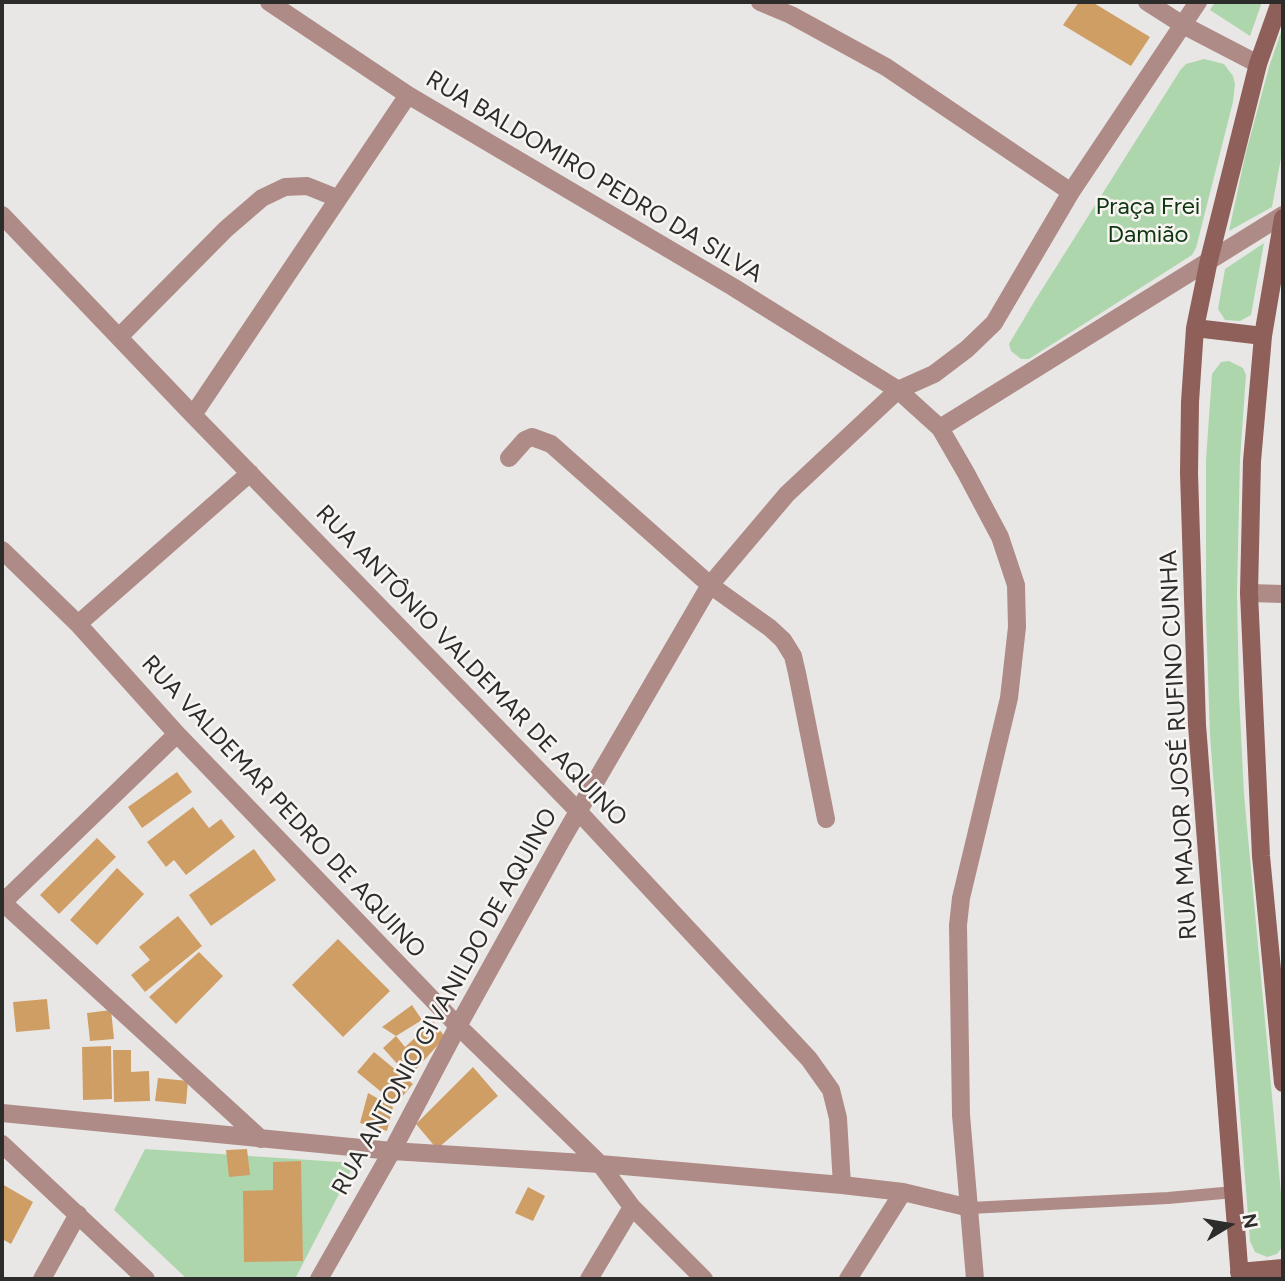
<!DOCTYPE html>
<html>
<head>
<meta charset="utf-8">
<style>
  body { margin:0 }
  #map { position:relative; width:1285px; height:1281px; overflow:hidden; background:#e9e7e5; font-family:Figtree,sans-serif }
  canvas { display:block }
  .frame { position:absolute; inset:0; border:4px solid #2c2c2b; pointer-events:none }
  .north { position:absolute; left:1194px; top:1190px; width:70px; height:70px; -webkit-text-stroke:5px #f7f4f2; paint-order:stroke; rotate:79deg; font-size:19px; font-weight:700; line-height:28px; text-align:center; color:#2c2c2b }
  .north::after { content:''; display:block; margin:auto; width:24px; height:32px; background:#2c2c2b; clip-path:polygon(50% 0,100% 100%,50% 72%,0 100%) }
</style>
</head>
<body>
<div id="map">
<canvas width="1285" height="1281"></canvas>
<div class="frame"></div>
<div class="north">N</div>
</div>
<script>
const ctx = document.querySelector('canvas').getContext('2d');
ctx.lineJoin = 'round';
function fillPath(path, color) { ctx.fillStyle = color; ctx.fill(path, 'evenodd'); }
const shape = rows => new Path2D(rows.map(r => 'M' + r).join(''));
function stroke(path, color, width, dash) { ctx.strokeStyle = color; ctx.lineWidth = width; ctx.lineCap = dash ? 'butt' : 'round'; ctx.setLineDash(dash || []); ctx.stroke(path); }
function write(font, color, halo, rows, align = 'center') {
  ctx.font = font + ' Figtree,sans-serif'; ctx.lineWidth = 5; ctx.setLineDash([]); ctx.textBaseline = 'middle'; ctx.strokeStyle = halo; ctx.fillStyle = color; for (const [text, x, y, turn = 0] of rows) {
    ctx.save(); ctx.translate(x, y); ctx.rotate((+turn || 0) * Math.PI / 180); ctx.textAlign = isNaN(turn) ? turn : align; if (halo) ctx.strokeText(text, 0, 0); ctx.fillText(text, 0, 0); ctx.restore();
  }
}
const green = shape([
  [1215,2,1262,2,1250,36,1210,10],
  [1283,26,1283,147,1272,207,1229,231,1245,156,1269,67],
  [1204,59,1224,64,1233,76,1235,84,1233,102,1196,248,1192,255,1029,359,1021,359,1011,351,1009,344,1034,302,1181,69,1186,64],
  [1264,243,1251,315,1240,321,1225,320,1218,309,1225,269],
  [1229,361,1243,368,1246,375,1240,459,1237,593,1239,694,1244,794,1283,1215,1283,1246,1277,1254,1267,1257,1255,1252,1250,1241,1210,736,1206,618,1206,460,1212,374,1221,362],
  [145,1149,355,1163,295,1279,187,1279,114,1210]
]);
const building = shape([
  [1079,2,1092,2,1150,37,1131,66,1063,25],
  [177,772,192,792,142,828,128,807],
  [193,807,209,828,221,819,235,837,186,875,174,860,166,867,147,842],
  [97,838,116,857,59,914,40,895],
  [254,849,276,880,211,926,189,895],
  [117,868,144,894,97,945,70,920],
  [178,916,202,946,145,992,131,975,150,960,139,947],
  [338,939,390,991,343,1037,292,985],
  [199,952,223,976,176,1024,149,997],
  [47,999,50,1029,16,1032,13,1002],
  [412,1005,422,1020,396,1036,382,1027],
  [111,1010,114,1039,90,1041,87,1013],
  [433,1021,445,1037,409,1077,383,1048,396,1036,405,1047],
  [111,1046,112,1099,83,1100,82,1047],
  [113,1050,131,1050,131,1072,149,1071,150,1101,114,1102],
  [374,1052,413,1084,396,1104,357,1072],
  [473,1067,498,1096,437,1149,416,1124],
  [158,1078,188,1081,186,1104,155,1101],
  [368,1093,393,1107,387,1131,360,1123],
  [247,1149,250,1175,229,1177,226,1150],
  [301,1161,303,1261,244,1262,243,1191,273,1190,273,1162],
  [2,1184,33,1202,11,1244,2,1239],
  [528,1187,545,1196,533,1221,515,1213]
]);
const lane = shape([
  [970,1208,1168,1198,1234,1192]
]);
const street = shape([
  [269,2,408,95,733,287,898,390,940,428,966,473,1000,537,1016,585,1017,627,1009,698,961,898,958,925,961,1115,975,1279],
  [760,2,791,15,886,67,1071,192],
  [1147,2,1183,25,1258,64],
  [2,215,193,415,578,811,809,1059,831,1090,838,1118,842,1185],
  [119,337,226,229,262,198,285,187,307,186,337,198],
  [193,415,408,95],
  [940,428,1283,215],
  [509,458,525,440,532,437,551,444,710,585,770,628,783,640,793,656,797,673,826,819],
  [2,550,78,624,177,734,458,1026,600,1164,632,1207,704,1279],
  [1249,593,1283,594],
  [78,624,250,473],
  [2,902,261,1139],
  [2,903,177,734],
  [2,1113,392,1151,600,1164,842,1185,903,1192,970,1208],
  [2,1144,146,1279],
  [42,1279,78,1214],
  [319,1279,392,1151,458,1026,561,841,710,585,787,494,898,390,934,374,967,349,994,323,1071,192,1198,2],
  [589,1279,632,1207],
  [848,1279,903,1192]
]);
const secondary = shape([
  [1283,218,1263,336,1252,461,1249,593,1261,856,1283,1083],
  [1195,328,1263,336],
  [1239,1272,1283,1268],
  [1240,1279,1197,725,1189,473,1190,402,1195,328,1209,260,1258,64,1280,2]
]);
const streetNames = [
  ["RUA BALDOMIRO PEDRO DA SILVA",594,177,31],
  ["RUA ANTÔNIO VALDEMAR DE AQUINO",471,666,46],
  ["RUA MAJOR JOSÉ RUFINO CUNHA",1179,745,-93],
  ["RUA VALDEMAR PEDRO DE AQUINO",283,807,47],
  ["RUA ANTONIO GIVANILDO DE AQUINO",445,1002,-61]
];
const parkNames = [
  ["Praça Frei",1148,207],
  ["Damião",1148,235]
];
fillPath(green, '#aed6ad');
fillPath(building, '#cf9e64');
stroke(lane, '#ae8b87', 12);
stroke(street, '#ae8b87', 18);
stroke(secondary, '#8f5f59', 18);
write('24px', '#2c2c2b', '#f7f4f2', streetNames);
write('24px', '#0f3511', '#f7f4f2', parkNames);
</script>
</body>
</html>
